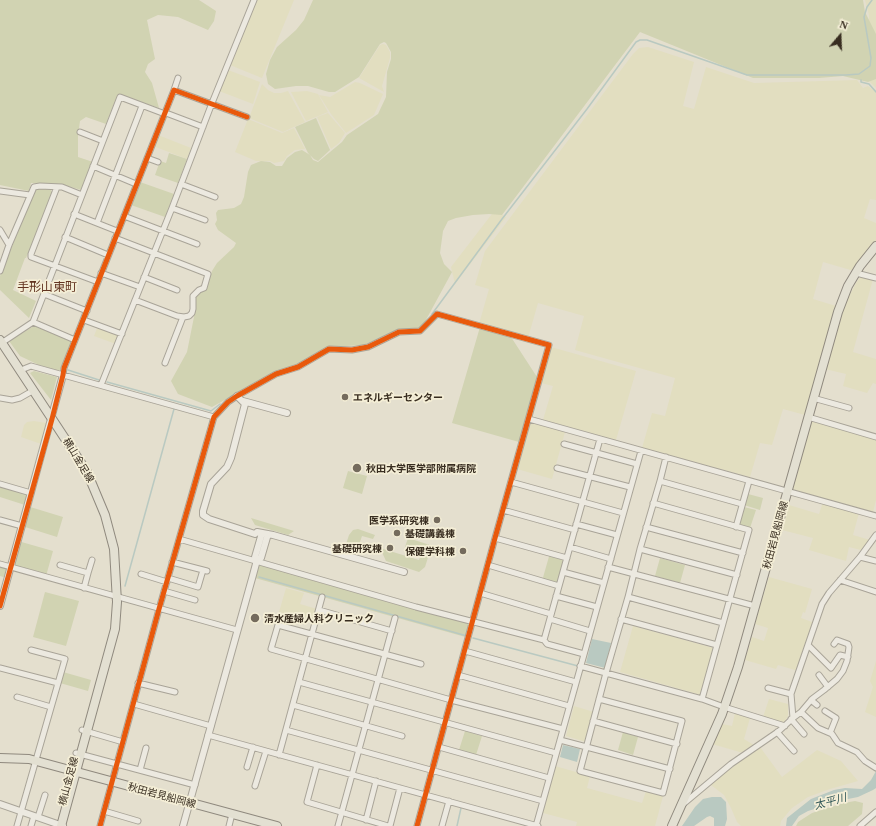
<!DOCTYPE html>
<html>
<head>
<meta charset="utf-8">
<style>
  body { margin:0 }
  #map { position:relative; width:876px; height:826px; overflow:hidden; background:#e4dfce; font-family:Georgia,serif }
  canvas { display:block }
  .north { position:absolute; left:820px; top:16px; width:40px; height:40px; -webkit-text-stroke:3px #f4eed6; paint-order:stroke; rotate:19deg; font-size:11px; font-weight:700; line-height:16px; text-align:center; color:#382d20 }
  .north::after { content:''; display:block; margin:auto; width:14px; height:18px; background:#382d20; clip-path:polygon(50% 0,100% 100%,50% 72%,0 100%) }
</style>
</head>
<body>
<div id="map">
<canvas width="876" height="826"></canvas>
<div class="north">N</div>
</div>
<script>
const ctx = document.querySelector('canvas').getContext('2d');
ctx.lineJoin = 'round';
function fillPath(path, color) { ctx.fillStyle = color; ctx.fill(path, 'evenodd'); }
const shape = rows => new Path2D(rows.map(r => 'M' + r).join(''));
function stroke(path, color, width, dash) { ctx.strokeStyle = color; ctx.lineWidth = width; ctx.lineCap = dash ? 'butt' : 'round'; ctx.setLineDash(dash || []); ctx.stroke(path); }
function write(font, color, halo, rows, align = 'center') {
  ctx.font = font + ' Georgia,"Noto Sans JP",serif'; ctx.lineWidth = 3.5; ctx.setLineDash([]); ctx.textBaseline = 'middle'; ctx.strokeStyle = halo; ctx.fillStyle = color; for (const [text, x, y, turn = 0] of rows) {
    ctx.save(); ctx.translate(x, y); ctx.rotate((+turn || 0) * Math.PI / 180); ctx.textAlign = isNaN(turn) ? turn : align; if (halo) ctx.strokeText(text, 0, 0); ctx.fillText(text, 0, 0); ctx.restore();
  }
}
const farmland = shape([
  [256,0,294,0,262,78,230,65],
  [865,0,876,0,876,88,866,78,869,24,869,15],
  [383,44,386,45,390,52,390,58,382,86,384,92,359,78,380,45],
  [648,47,694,62,683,106,694,109,706,67,754,83,857,80,863,88,868,86,876,92,876,200,870,199,864,218,876,223,876,243,854,271,823,262,813,299,836,306,805,415,783,409,772,445,760,443,750,477,642,448,652,413,665,416,675,378,575,350,584,316,538,303,528,338,479,324,489,289,475,285,485,251,633,54,639,48],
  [228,70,260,82,253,104,219,91],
  [355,82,360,83,383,94,374,115,346,133,331,114,319,95,330,97],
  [262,84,268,90,274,93,281,93,288,91,305,122,283,132,249,118],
  [307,91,318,94,328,112,306,121,291,92],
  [328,113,345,133,339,143,331,149,317,117],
  [248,119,282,133,294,128,305,149,295,150,287,156,284,161,274,163,270,161,256,161,235,152],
  [158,135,191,148,187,159,153,146],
  [495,210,506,217,455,284,451,267],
  [861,276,873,279,853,352,876,359,876,384,873,383,867,393,843,386,846,374,825,369,843,308,856,283],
  [98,326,119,334,116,344,94,336],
  [551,347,636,371,616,440,543,420,553,386,541,383],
  [811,419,876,438,876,500,873,512,792,490],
  [34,421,46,423,41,444,21,437,24,425,27,422],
  [532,422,565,432,552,479,517,469,529,423],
  [823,502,859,513,853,535,870,540,861,550,849,547,846,561,809,550,813,538,782,530,789,505,819,514],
  [769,577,812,589,805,613,803,612,801,618,812,622,798,671,778,665,776,669,745,660,752,637,764,641,768,628,755,624],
  [286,588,304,593,300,604,317,609,313,622,279,612],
  [633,626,714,648,701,695,620,672],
  [876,661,876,717,865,712,873,687,870,681],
  [769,699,788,704,788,716,784,723,763,717],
  [574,706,594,712,586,742,566,736],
  [735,713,750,718,744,739,754,745,743,753,712,744,722,724,732,726],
  [760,747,782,777,817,750,841,761,858,781,830,789,808,797,792,808,781,821,780,826,741,826,737,822,731,808,724,795,711,785,722,775],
  [555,766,590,776,587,788,642,803,646,791,663,796,655,826,576,826,577,822,543,813]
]);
const green = shape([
  [0,0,199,0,216,11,214,21,208,30,178,17,158,15,147,20,155,59,148,64,145,72,152,83,159,108,118,94,106,124,86,117,80,121,78,135,78,157,93,162,81,190,61,184,31,183,29,191,0,185],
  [313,0,863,0,865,12,876,34,876,79,868,82,843,76,819,78,753,78,640,32,502,215,489,214,473,215,456,218,448,221,443,231,440,253,444,264,452,272,421,329,392,333,363,345,331,347,300,363,280,371,250,386,212,407,178,394,171,381,187,352,194,317,196,298,199,292,207,288,212,271,217,263,234,247,236,243,218,230,215,224,217,220,216,213,218,210,234,208,241,204,244,197,248,172,251,165,261,161,270,162,276,166,282,166,287,158,295,152,302,150,310,155,313,160,318,162,342,142,347,135,378,114,386,97,387,72,391,59,391,52,386,43,384,42,380,44,359,77,335,92,329,92,308,86,296,86,275,89,268,84,266,74,270,60,277,47,296,30,304,20],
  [316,118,330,150,318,161,314,159,308,153,295,127],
  [169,153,187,159,178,183,155,175,160,161,166,163],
  [140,182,174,194,165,217,131,205],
  [38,189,50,189,52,192,42,221,26,258,25,258,13,290,36,301,29,318,0,290,0,276,35,190],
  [34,326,70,340,72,343,61,369,58,371,39,365,20,356,9,341],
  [480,327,511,337,537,377,519,442,452,423],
  [34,371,57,377,51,400,30,373],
  [348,471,367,476,362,494,343,488],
  [0,485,28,493,25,505,0,497],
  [748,494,763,498,760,510,744,505],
  [27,506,63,517,57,537,22,526],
  [744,507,756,510,750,528,741,525,739,523],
  [251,518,294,531,288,535,255,525],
  [358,529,375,535,373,539,362,536,360,542,373,546,358,553,351,554,346,551,345,547,349,535,353,530],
  [408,538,430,545,431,548,425,567,419,572,386,561,380,548,419,560,422,552,405,547],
  [18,541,53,551,46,576,11,567,7,578,0,576,0,564,10,567],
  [550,553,567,558,559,586,542,581],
  [660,558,685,565,680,583,655,576],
  [260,564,473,622,469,638,255,578],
  [45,592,79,601,66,646,33,637],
  [63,672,91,680,88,691,60,683],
  [465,731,482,736,476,755,459,750],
  [623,732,638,737,633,755,618,750],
  [855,801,863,803,862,814,848,826,796,826,798,822,812,813,844,803]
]);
const water = shape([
  [592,639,611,643,605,668,586,663],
  [563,745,580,749,577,762,560,757],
  [876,771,876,788,873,790,858,797,843,800,808,811,799,816,792,826,786,826,787,818,811,799,834,790,845,788,862,789,871,780],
  [712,797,721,797,726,802,727,819,725,826,714,826,714,818,710,816,707,817,694,826,682,826,695,807,703,799]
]);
const stream = shape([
  [861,80,861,82,869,84,876,92],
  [432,314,502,219,587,109,636,42,640,40,647,40,747,75,846,75,859,74,870,66,871,58,864,17,867,7,872,0],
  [68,370,99,380],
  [107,382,211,411,220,404],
  [259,577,467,636],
  [125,586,174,409],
  [473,638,578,666],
  [457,826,461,808]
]);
const minor = shape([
  [174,90,178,78],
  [166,113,203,127],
  [80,132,103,141],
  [147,158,158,162],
  [93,166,136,184],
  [181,184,215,197],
  [57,187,31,254,31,257,98,282],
  [0,191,30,195],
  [172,208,205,220],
  [74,214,117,231],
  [124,216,197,244],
  [97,223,142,106],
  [0,230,9,245],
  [65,237,108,255],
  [115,238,208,274,204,288,199,290,193,296,193,309,192,313,189,316,184,317,177,316,135,300],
  [0,271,9,245,34,187,40,186,62,187,82,195],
  [101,273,140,287],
  [856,273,876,278],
  [144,277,177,290],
  [44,294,87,311],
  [84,320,122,334],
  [33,322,75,340],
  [0,344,33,322,120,97,165,114],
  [165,363,183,317],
  [21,370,31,366,214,417],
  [63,375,64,368,174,90,247,117],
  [101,385,172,208,212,103,254,0],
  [0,398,12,400,20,398,34,390],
  [813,398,849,408],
  [808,417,876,437],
  [529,419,876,516],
  [564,444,637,464],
  [557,468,630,487],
  [660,481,742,504],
  [511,482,623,513],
  [0,484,31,493],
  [653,503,749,530,702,699],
  [503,510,575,530],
  [0,520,22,526],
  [576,524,617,535],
  [646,527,743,553],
  [736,527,749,481],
  [495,538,567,558],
  [179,539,416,607,544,640,600,439],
  [570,547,611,559],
  [640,549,737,575],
  [860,557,876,561],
  [172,562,207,571],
  [0,564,237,630],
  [60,565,88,573,84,588],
  [488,565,559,586],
  [608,567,755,606],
  [563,572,604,583],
  [88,573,92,560],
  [141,574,167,582],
  [168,578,198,587,203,570],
  [840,580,876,592],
  [164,591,195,600],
  [480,593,551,614],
  [556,596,597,607],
  [628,597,723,623],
  [319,610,392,631],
  [550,619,590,631],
  [621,619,717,645],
  [544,640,547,644,584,654],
  [808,645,831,668,840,655,848,657],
  [465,651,576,682],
  [421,664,278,625,271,649,451,700,563,729],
  [580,666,702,699,724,707,785,726],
  [0,668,58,683],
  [458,675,569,706],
  [819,675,828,687],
  [299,682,556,753],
  [138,683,175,692],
  [768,688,791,694],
  [17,697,51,707],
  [599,699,682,721,663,793,580,771,606,673,628,597,640,549,660,481,666,457],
  [811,700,817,705],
  [134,704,211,726],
  [293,705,402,736],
  [825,711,836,718,830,733],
  [801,712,818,728,832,734,838,743,857,752,865,761,876,768],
  [793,718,791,694,822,604,829,593,860,557,876,535],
  [791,719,804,734],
  [593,721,677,744],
  [82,730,123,742],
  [286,730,543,801],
  [777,732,794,751],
  [208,735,538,826],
  [560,740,670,769],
  [439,747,549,778],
  [76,753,195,785],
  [279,755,322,597],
  [317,765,307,802,388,826],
  [247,767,253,747],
  [140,770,146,748],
  [255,786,266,751],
  [682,805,731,764,779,731,793,718,801,712,812,699,824,690,837,679,843,671,847,661,849,647,848,644,837,640,834,644],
  [104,811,138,821],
  [38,817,45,795],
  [366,820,376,781],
  [17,826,65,659,31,650],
  [31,826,34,816],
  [100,826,159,609,214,417,228,402,237,396,276,374,298,367,329,349,352,350,368,347,399,332,420,331,437,314,549,345,495,538,417,826],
  [229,826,232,814],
  [338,826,395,618],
  [390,826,400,788],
  [442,826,449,801],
  [536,826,641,451],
  [860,826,876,812]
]);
const tertiary = shape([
  [237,396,245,404,231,458,227,467,211,484,203,511,203,515,209,519,255,534,257,532,273,535,404,572],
  [243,401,287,413],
  [257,560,261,558,268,534],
  [0,606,63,375],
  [0,804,63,826],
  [183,826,253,575,257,560,255,557,262,533]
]);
const primary = shape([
  [0,340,87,472,105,515,114,549,117,602,115,629,61,826],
  [0,758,29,759,277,826],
  [672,826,722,714,738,667,838,312,848,286,860,266,876,246]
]);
const cycleway = shape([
  [0,606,52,419,63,375,64,368,174,90,247,117],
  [100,826,159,609,214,417,228,402,237,396,276,374,298,367,329,349,352,350,368,347,399,332,420,331,437,314,549,345,495,538,417,826]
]);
const markers = [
  [345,397,4,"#746b5d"],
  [357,468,5,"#746b5d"],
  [437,520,4,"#746b5d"],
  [397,533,4,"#746b5d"],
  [390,548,4,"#746b5d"],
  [463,551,4,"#746b5d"],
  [255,618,5,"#746b5d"]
];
const poiNames = [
  ["エネルギーセンター",353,397],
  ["秋田大学医学部附属病院",366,468],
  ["医学系研究棟",429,520,"right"],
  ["基礎講義棟",405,533],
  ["基礎研究棟",382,548,"right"],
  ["保健学科棟",455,551,"right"],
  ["清水産婦人科クリニック",264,618]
];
const streetNames = [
  ["横山金足線",79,460,59],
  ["秋田岩見船岡線",775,535,-75],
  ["横山金足線",68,781,-75],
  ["秋田岩見船岡線",162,795,15]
];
const waterNames = [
  ["太平川",830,801,-15]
];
const quarterNames = [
  ["手形山東町",47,286]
];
fillPath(farmland, '#e2dec0');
fillPath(green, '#d1d3b2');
fillPath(water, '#b9c9c1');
stroke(stream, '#b9c9c1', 1.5);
stroke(minor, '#a9a498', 7);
stroke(tertiary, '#a9a498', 8);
stroke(primary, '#8f897e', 10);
stroke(minor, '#ece9e0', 5);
stroke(tertiary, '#ece9e0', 6);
stroke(primary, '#e3e0d2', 8);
stroke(cycleway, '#e8590c', 5);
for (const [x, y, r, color] of markers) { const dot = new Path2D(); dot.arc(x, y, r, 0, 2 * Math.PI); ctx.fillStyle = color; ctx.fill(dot); stroke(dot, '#f4eed6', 1.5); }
write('bold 10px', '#382d20', '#f4eed6', poiNames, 'left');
write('10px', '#382d20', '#f4eed6', streetNames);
write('italic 11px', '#305657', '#f4eed6', waterNames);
write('12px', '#623421', '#f4eed6', quarterNames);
</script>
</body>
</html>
